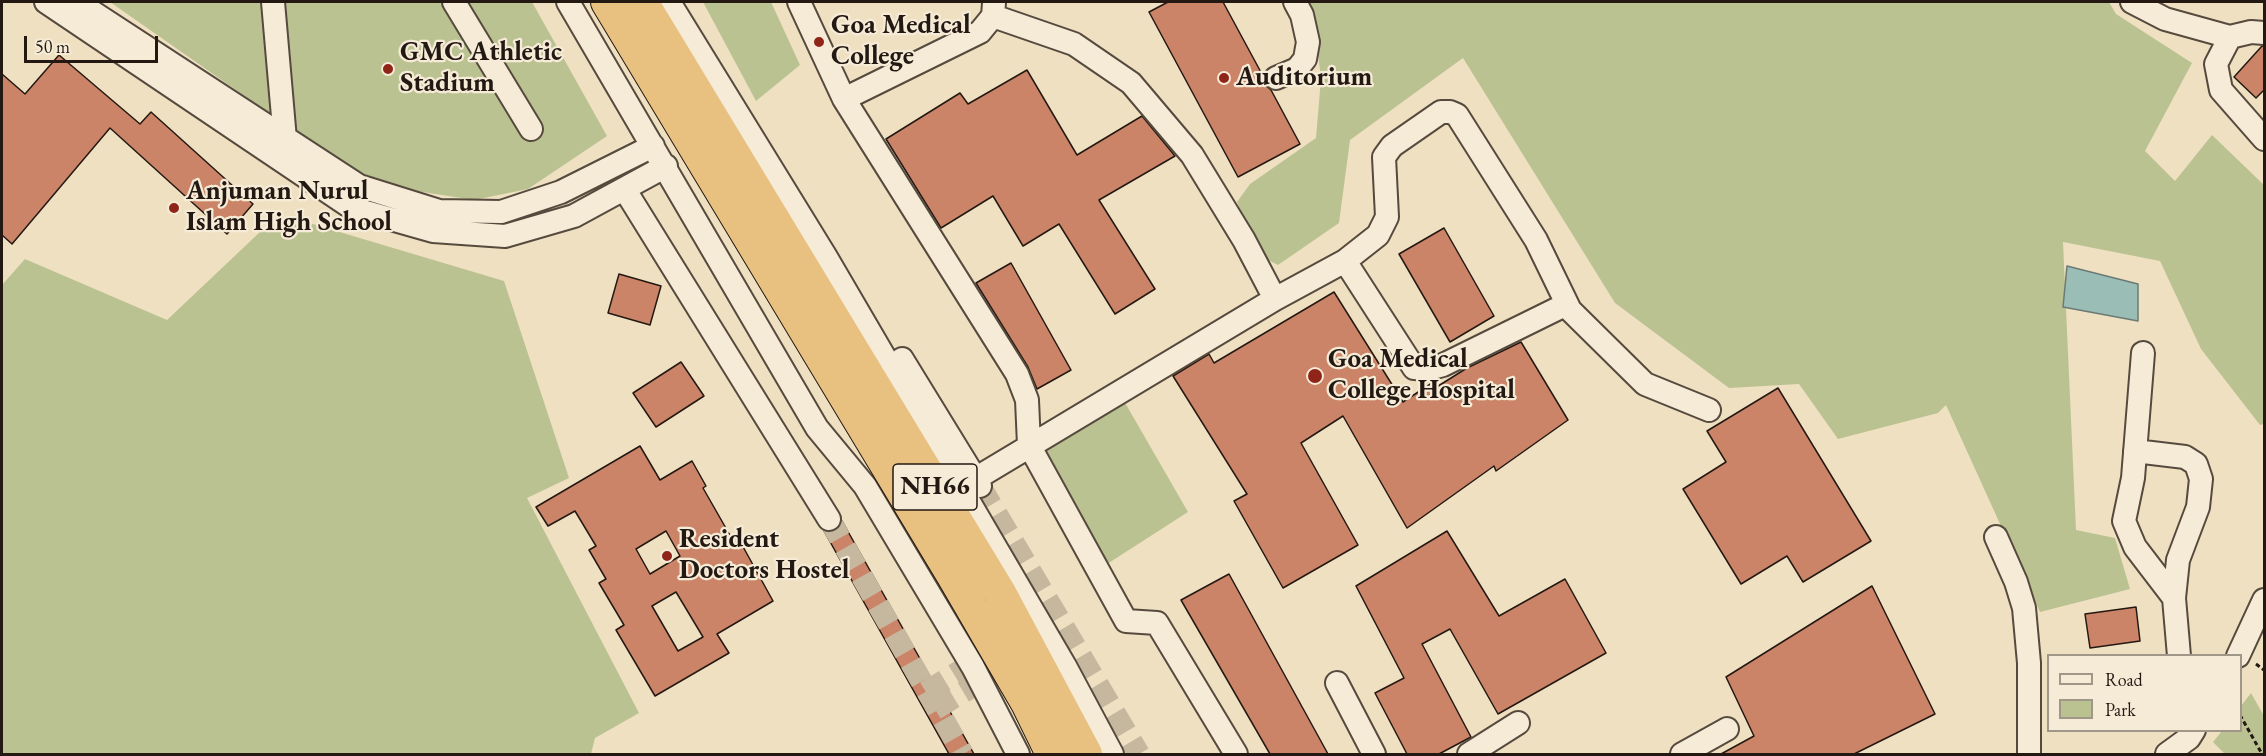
<!DOCTYPE html>
<html>
<head>
<meta charset="utf-8">
<style>
  body { margin:0 }
  #map { position:relative; width:2266px; height:756px; overflow:hidden; background:#efe0c1; font-family:"EB Garamond",serif }
  canvas { display:block }
  .frame { position:absolute; inset:0; border:3px solid #231812; pointer-events:none }
  .legend { position:absolute; left:2047px; top:654px; width:195px; height:78px; box-sizing:border-box; background:#f5ebd7; border:2px solid #a19788; margin:0; padding:8px 10px; list-style:none; font-size:18px; color:#231812 }
  .legend li { display:flex; align-items:center; gap:12px; height:30px }
  .legend b { width:30px; border:2px solid #a19788 }
  .scale { position:absolute; left:24px; top:36px; width:134px; height:27px; box-sizing:border-box; border:3px solid #231812; border-top:0; padding-left:8px; font-size:18px; line-height:21px; white-space:nowrap; color:#231812; -webkit-text-stroke:4px #f5ebd7; paint-order:stroke }
</style>
</head>
<body>
<div id="map">
<canvas width="2266" height="756"></canvas>
<div class="frame"></div>
<ul class="legend">
<li><b style="height:8px;background:#f5ebd7"></b>Road</li>
<li><b style="height:16px;background:#bbc292"></b>Park</li>
</ul>
<div class="scale">50 m</div>
</div>
<script>
const ctx = document.querySelector('canvas').getContext('2d');
ctx.lineJoin = 'round';
function fillPath(path, color) { ctx.fillStyle = color; ctx.fill(path, 'evenodd'); }
const shape = rows => new Path2D(rows.map(r => 'M' + r).join(''));
function stroke(path, color, width, dash) { ctx.strokeStyle = color; ctx.lineWidth = width; ctx.lineCap = dash ? 'butt' : 'round'; ctx.setLineDash(dash || []); ctx.stroke(path); }
function write(font, color, halo, rows, align = 'center') {
  ctx.font = font + ' "EB Garamond",serif'; ctx.lineWidth = 4.5; ctx.setLineDash([]); ctx.textBaseline = 'middle'; ctx.strokeStyle = halo; ctx.fillStyle = color; for (const [text, x, y, turn = 0] of rows) {
    ctx.save(); ctx.translate(x, y); ctx.rotate((+turn || 0) * Math.PI / 180); ctx.textAlign = isNaN(turn) ? turn : align; if (halo) ctx.strokeText(text, 0, 0); ctx.fillText(text, 0, 0); ctx.restore();
  }
}
const green = shape([
  [110,2,532,2,607,136,528,189,474,200,403,189,346,167],
  [703,2,771,2,800,65,756,101],
  [1292,2,2109,2,2116,14,2192,63,2145,151,2175,181,2212,135,2264,185,2264,424,2260,425,2201,349,2160,261,2063,242,2076,530,2115,538,2130,589,2040,612,1946,405,1938,413,1838,439,1799,384,1729,388,1615,303,1463,58,1350,140,1339,223,1278,265,1258,255,1237,202,1250,184,1316,138,1321,78,1313,13],
  [306,222,504,281,569,478,527,498,639,713,595,738,591,754,2,754,2,285,25,259,167,320,261,231],
  [1120,394,1188,512,1090,575,1024,455],
  [2251,693,2264,716,2264,754,2225,754,2213,742,2222,731,2240,730,2241,706]
]);
const water = shape([
  [2067,266,2138,284,2138,321,2063,307,2067,266]
]);
const building = shape([
  [1168,2,1223,2,1263,76,1264,84,1271,90,1300,144,1238,177,1149,12,1168,2],
  [2262,46,2265,46,2265,89,2256,98,2234,77,2262,46],
  [59,55,140,124,151,112,253,204,227,234,110,128,12,244,2,235,2,74,25,94,59,55],
  [1027,70,1077,155,1142,116,1175,156,1099,200,1155,289,1115,314,1059,224,1023,246,993,196,941,228,886,139,960,93,968,104,1027,70],
  [1444,228,1494,316,1450,342,1399,254,1444,228],
  [1011,263,1071,370,1037,389,1028,367,976,283,1011,263],
  [619,274,661,286,650,325,608,313,619,274],
  [1334,292,1403,402,1432,383,1435,388,1467,368,1521,342,1568,420,1496,471,1494,466,1407,528,1343,416,1301,443,1358,545,1283,588,1234,501,1247,494,1173,376,1209,354,1214,363,1334,292],
  [681,362,704,396,656,427,633,393,681,362],
  [1778,388,1871,541,1803,582,1787,556,1741,584,1683,489,1726,462,1707,431,1778,388],
  [640,446,660,480,692,461,706,486,703,488,731,537,736,534,773,601,717,634,729,653,655,696,616,630,624,625,599,583,606,579,589,550,596,546,575,511,548,526,536,507,640,446],
  [666,531,680,556,650,574,636,549,666,531],
  [676,592,703,637,678,651,652,606,676,592],
  [842,521,974,754,949,754,824,531,836,531,842,521],
  [1447,531,1499,616,1565,579,1606,653,1498,714,1450,629,1422,644,1471,737,1439,754,1407,754,1375,693,1404,678,1356,586,1447,531],
  [1229,574,1328,754,1270,754,1181,600,1229,574],
  [1872,586,1935,714,1854,754,1721,754,1754,736,1726,677,1872,586],
  [2136,607,2140,641,2090,648,2085,614,2136,607]
]);
const minorTunnel = shape([
  [980,486,1139,754],
  [829,519,963,754],
  [926,692,1009,641],
  [935,709,1018,659]
]);
const path = shape([
  [2256,664,2264,670],
  [2240,715,2262,754]
]);
const minor = shape([
  [46,2,352,208,433,231,505,236,574,216,666,166],
  [77,2,359,186,439,211,501,212,561,192,653,146],
  [273,2,286,151],
  [454,2,531,129],
  [568,2,817,428,865,486,973,667,1018,754],
  [669,2,826,257,1065,666,1112,754],
  [799,2,844,99,1017,374,1027,400,1029,445,1126,621,1157,623,1236,754],
  [2132,2,2165,19,2230,37,2251,32,2264,33],
  [993,16,1074,44,1131,83,1192,155,1244,240,1275,299],
  [2230,37,2216,64,2221,90,2264,139],
  [1276,78,1297,69,1305,59,1308,42,1302,15,1295,2],
  [844,99,980,32,993,16,994,3],
  [625,190,829,519],
  [1345,261,1414,368,1428,369,1443,365,1567,304],
  [2143,353,2133,478,2124,521,2135,547,2174,598],
  [902,359,980,486],
  [2135,451,2185,457,2196,464,2201,479,2198,507,2178,560,2174,598,2179,656],
  [960,488,1275,299,1345,261,1378,235,1387,217,1384,157,1392,146,1441,112,1450,112,1457,115,1536,240,1570,310,1645,384,1709,410],
  [1996,537,2016,582,2024,608,2029,663,2029,754],
  [2238,656,2264,600],
  [1337,683,1374,754],
  [1469,754,1518,723],
  [1682,754,1727,729],
  [2167,754,2189,738,2194,730]
]);
const highway = shape([
  [607,2,953,576,1027,703,1052,754],
  [642,2,1000,593,1086,754]
]);
const markers = [
  [819,42,6,"#8f2418"],
  [388,69,6,"#8f2418"],
  [1224,78,6,"#8f2418"],
  [174,208,6,"#8f2418"],
  [1315,376,8,"#8f2418"],
  [667,556,6,"#8f2418"]
];
const shields = [
  [935,487,84]
];
const shieldNames = [
  ["NH66",935,487]
];
const poiNames = [
  ["Goa Medical",831,26],
  ["College",831,57],
  ["GMC Athletic",400,53],
  ["Stadium",400,84],
  ["Auditorium",1236,78],
  ["Anjuman Nurul",186,192],
  ["Islam High School",186,223],
  ["Goa Medical",1328,360],
  ["College Hospital",1328,391],
  ["Resident",679,540],
  ["Doctors Hostel",679,571]
];
fillPath(green, '#bbc292');
fillPath(water, '#9abdb6');
stroke(water, '#6a7b74', 1.5);
fillPath(building, '#cb8467');
stroke(building, '#231812', 1.5);
stroke(minorTunnel, '#c6b89e', 22, [22, 11]);
stroke(minor, '#564a3e', 26);
stroke(highway, '#231812', 34);
stroke(path, '#231812', 3, [4.5, 3]);
stroke(minor, '#f5ebd7', 22);
stroke(highway, '#e8c080', 32);
for (const [x, y, r, color] of markers) { const dot = new Path2D(); dot.arc(x, y, r, 0, 2 * Math.PI); ctx.fillStyle = color; ctx.fill(dot); stroke(dot, '#f5ebd7', 2); }
for (const [x, y, w] of shields) { const box = new Path2D(); box.roundRect(x - w / 2, y - 23, w, 46, 4.5); ctx.fillStyle = '#f5ebd7'; ctx.fill(box); stroke(box, '#231812', 1.5); }
write('bold 26px', '#231812', null, shieldNames);
write('bold 27px', '#231812', '#f5ebd7', poiNames, 'left');
</script>
</body>
</html>
